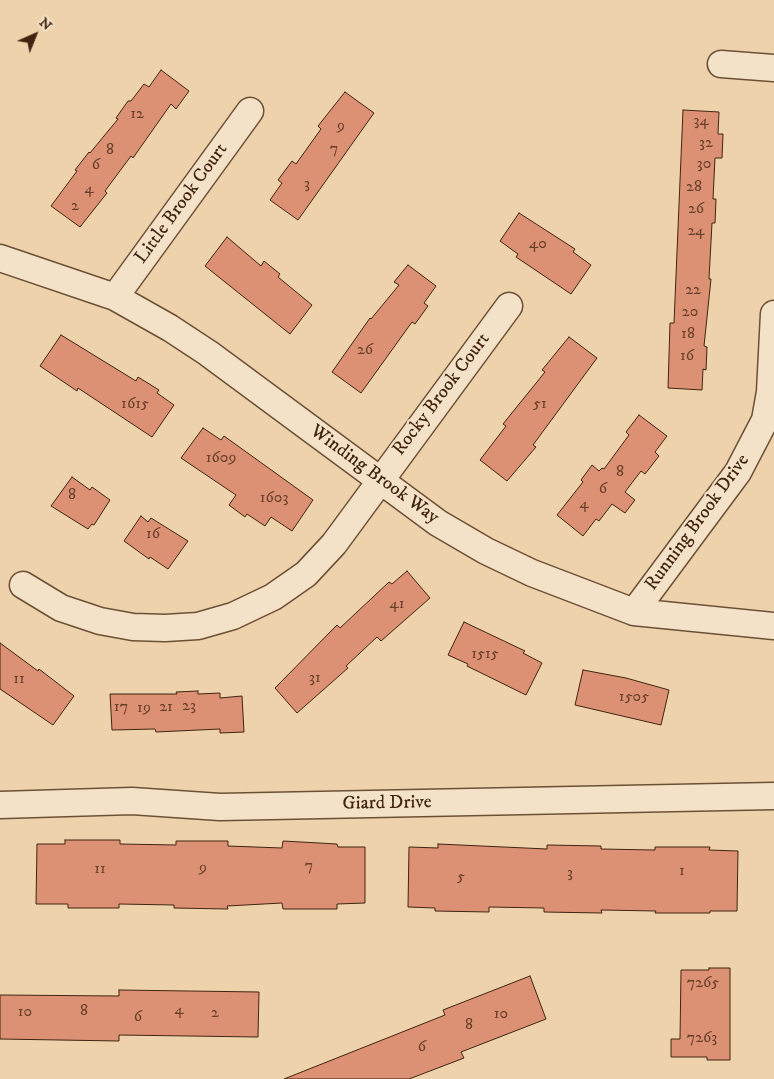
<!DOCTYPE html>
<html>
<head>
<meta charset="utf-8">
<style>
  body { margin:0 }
  #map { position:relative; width:774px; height:1079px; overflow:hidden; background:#eed2ab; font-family:"IM FELL DW Pica",serif }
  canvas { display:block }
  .north { position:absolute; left:10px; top:10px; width:50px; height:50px; -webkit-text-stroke:4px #f4e2c8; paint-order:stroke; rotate:44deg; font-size:14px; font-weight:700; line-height:20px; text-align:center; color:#40240f }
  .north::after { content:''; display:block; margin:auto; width:18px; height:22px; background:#40240f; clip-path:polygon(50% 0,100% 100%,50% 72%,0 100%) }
</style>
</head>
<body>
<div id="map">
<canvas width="774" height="1079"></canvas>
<div class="north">N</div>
</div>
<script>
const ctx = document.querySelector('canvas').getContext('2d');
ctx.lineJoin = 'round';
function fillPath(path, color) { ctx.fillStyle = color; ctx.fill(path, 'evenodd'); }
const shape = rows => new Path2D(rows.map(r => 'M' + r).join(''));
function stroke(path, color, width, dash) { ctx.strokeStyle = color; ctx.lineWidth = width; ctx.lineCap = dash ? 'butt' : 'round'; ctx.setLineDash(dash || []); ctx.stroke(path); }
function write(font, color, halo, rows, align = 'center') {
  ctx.font = font + ' "IM FELL DW Pica",serif'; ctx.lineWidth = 4.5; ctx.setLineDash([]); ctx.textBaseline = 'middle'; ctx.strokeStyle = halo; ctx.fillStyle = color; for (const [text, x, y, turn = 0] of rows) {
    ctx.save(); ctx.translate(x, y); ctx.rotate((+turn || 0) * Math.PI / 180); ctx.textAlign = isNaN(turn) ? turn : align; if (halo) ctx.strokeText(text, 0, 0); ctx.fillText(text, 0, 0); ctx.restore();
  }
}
const building = shape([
  [161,70,189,91,176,109,171,104,133,158,131,156,105,191,107,193,80,227,51,206,77,171,75,170,89,152,90,153,118,119,116,118,128,101,131,101,144,84,149,87,161,70],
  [345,92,374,113,298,220,270,200,282,183,278,180,292,161,296,164,321,129,318,126,345,92],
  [683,110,719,112,718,134,723,134,722,158,715,158,713,199,716,199,715,223,712,223,709,279,711,279,704,346,707,347,706,370,703,369,702,390,668,388,670,323,674,323,683,110],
  [519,213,575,249,573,252,591,265,571,294,516,257,518,254,500,241,519,213],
  [227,237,261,266,264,261,280,274,278,277,312,305,290,334,205,266,227,237],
  [408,265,436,286,424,303,428,306,415,324,412,322,361,393,332,372,370,318,371,319,399,285,394,282,408,265],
  [61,335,136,381,138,377,159,390,157,393,174,405,152,437,78,388,77,391,40,366,61,335],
  [569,337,597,358,533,445,536,447,507,481,480,460,506,426,503,424,545,372,542,370,569,337],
  [639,415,667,436,655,452,659,456,645,474,641,471,625,492,635,500,625,513,612,504,599,521,596,519,583,536,557,515,583,482,581,480,592,465,599,471,602,468,604,469,629,435,626,432,639,415],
  [203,428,221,440,224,436,313,500,292,531,271,517,265,526,247,514,245,517,229,505,236,495,181,458,203,428],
  [72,477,90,490,92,487,110,500,94,525,92,524,88,529,51,506,72,477],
  [141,516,148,522,151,518,188,541,168,569,150,557,149,559,124,541,141,516],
  [407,571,430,598,381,641,377,637,346,666,348,668,297,713,275,688,337,625,340,628,389,582,392,584,407,571],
  [464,622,525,651,523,653,542,663,526,695,467,666,468,664,448,655,464,622],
  [0,643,38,671,39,669,74,696,53,725,0,689,0,643],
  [583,670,626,678,669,690,661,725,575,705,583,670],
  [198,691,198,694,220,693,220,698,242,696,244,732,220,733,220,729,156,732,155,729,112,730,110,694,177,694,176,692,198,691],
  [65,840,120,840,120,844,176,845,176,841,228,841,228,846,282,848,283,841,337,844,338,847,365,847,365,903,337,904,337,909,283,909,282,903,227,906,228,909,174,908,174,905,119,904,119,908,68,908,68,904,36,904,37,844,65,844,65,840],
  [438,844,547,849,547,845,601,846,601,849,655,850,655,847,710,847,709,850,738,851,737,911,710,911,710,913,655,913,656,911,601,910,602,913,544,912,544,908,489,907,489,912,435,911,435,908,408,907,409,847,438,848,438,844],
  [709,968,730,968,730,1060,707,1060,707,1057,671,1057,671,1039,680,1039,681,970,709,970,709,968],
  [530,976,546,1019,461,1052,464,1058,409,1079,284,1079,445,1015,443,1010,530,976],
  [119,990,259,992,258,1037,119,1035,119,1041,0,1039,0,995,119,996,119,990]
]);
const minor = shape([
  [721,64,774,68],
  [0,258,115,297,170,328,208,353,438,523,486,551,532,573,634,612,774,626],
  [115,297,250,111],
  [23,585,61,608,100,621,133,627,165,628,198,626,233,616,273,597,306,574,334,544,509,306],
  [634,612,738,472,765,420,770,392,774,314],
  [0,805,132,801,220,807,774,796]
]);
const numberNames = [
  ["12",137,115],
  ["34",701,122],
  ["9",341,127],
  ["32",706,144],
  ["7",334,150],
  ["8",110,151],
  ["30",704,165],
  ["6",96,166],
  ["3",307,185],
  ["28",694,188],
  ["4",89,190],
  ["2",75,207],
  ["26",696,210],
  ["24",696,232],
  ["40",538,245],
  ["22",693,291],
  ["20",690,313],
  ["18",688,335],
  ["26",365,351],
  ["16",687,357],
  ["1615",135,405],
  ["51",540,405],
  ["1609",221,459],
  ["8",620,473],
  ["6",603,490],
  ["8",72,496],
  ["1603",274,499],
  ["4",584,505],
  ["16",153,535],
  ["41",397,605],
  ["1515",485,655],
  ["31",315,679],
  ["11",19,680],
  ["1505",634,698],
  ["23",189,707],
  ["17",121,708],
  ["21",166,708],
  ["19",144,709],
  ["7",309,867],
  ["9",203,869],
  ["11",100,870],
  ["1",682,872],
  ["3",570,874],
  ["5",461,878],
  ["7265",703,984],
  ["4",179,1011],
  ["8",84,1012],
  ["10",25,1013],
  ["2",215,1014],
  ["10",501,1015],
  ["6",138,1018],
  ["8",469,1026],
  ["7263",702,1039],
  ["6",422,1048]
];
const streetNames = [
  ["Little Brook Court",182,204,-54],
  ["Rocky Brook Court",442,395,-53],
  ["Winding Brook Way",374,475,36],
  ["Running Brook Drive",698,523,-54],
  ["Giard Drive",387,804,-1]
];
fillPath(building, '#dc9175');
stroke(building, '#40240f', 1);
stroke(minor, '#6c5036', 29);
stroke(minor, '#f4e2c8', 26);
write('16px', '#673f28', null, numberNames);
write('19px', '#40240f', '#f4e2c8', streetNames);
</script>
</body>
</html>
